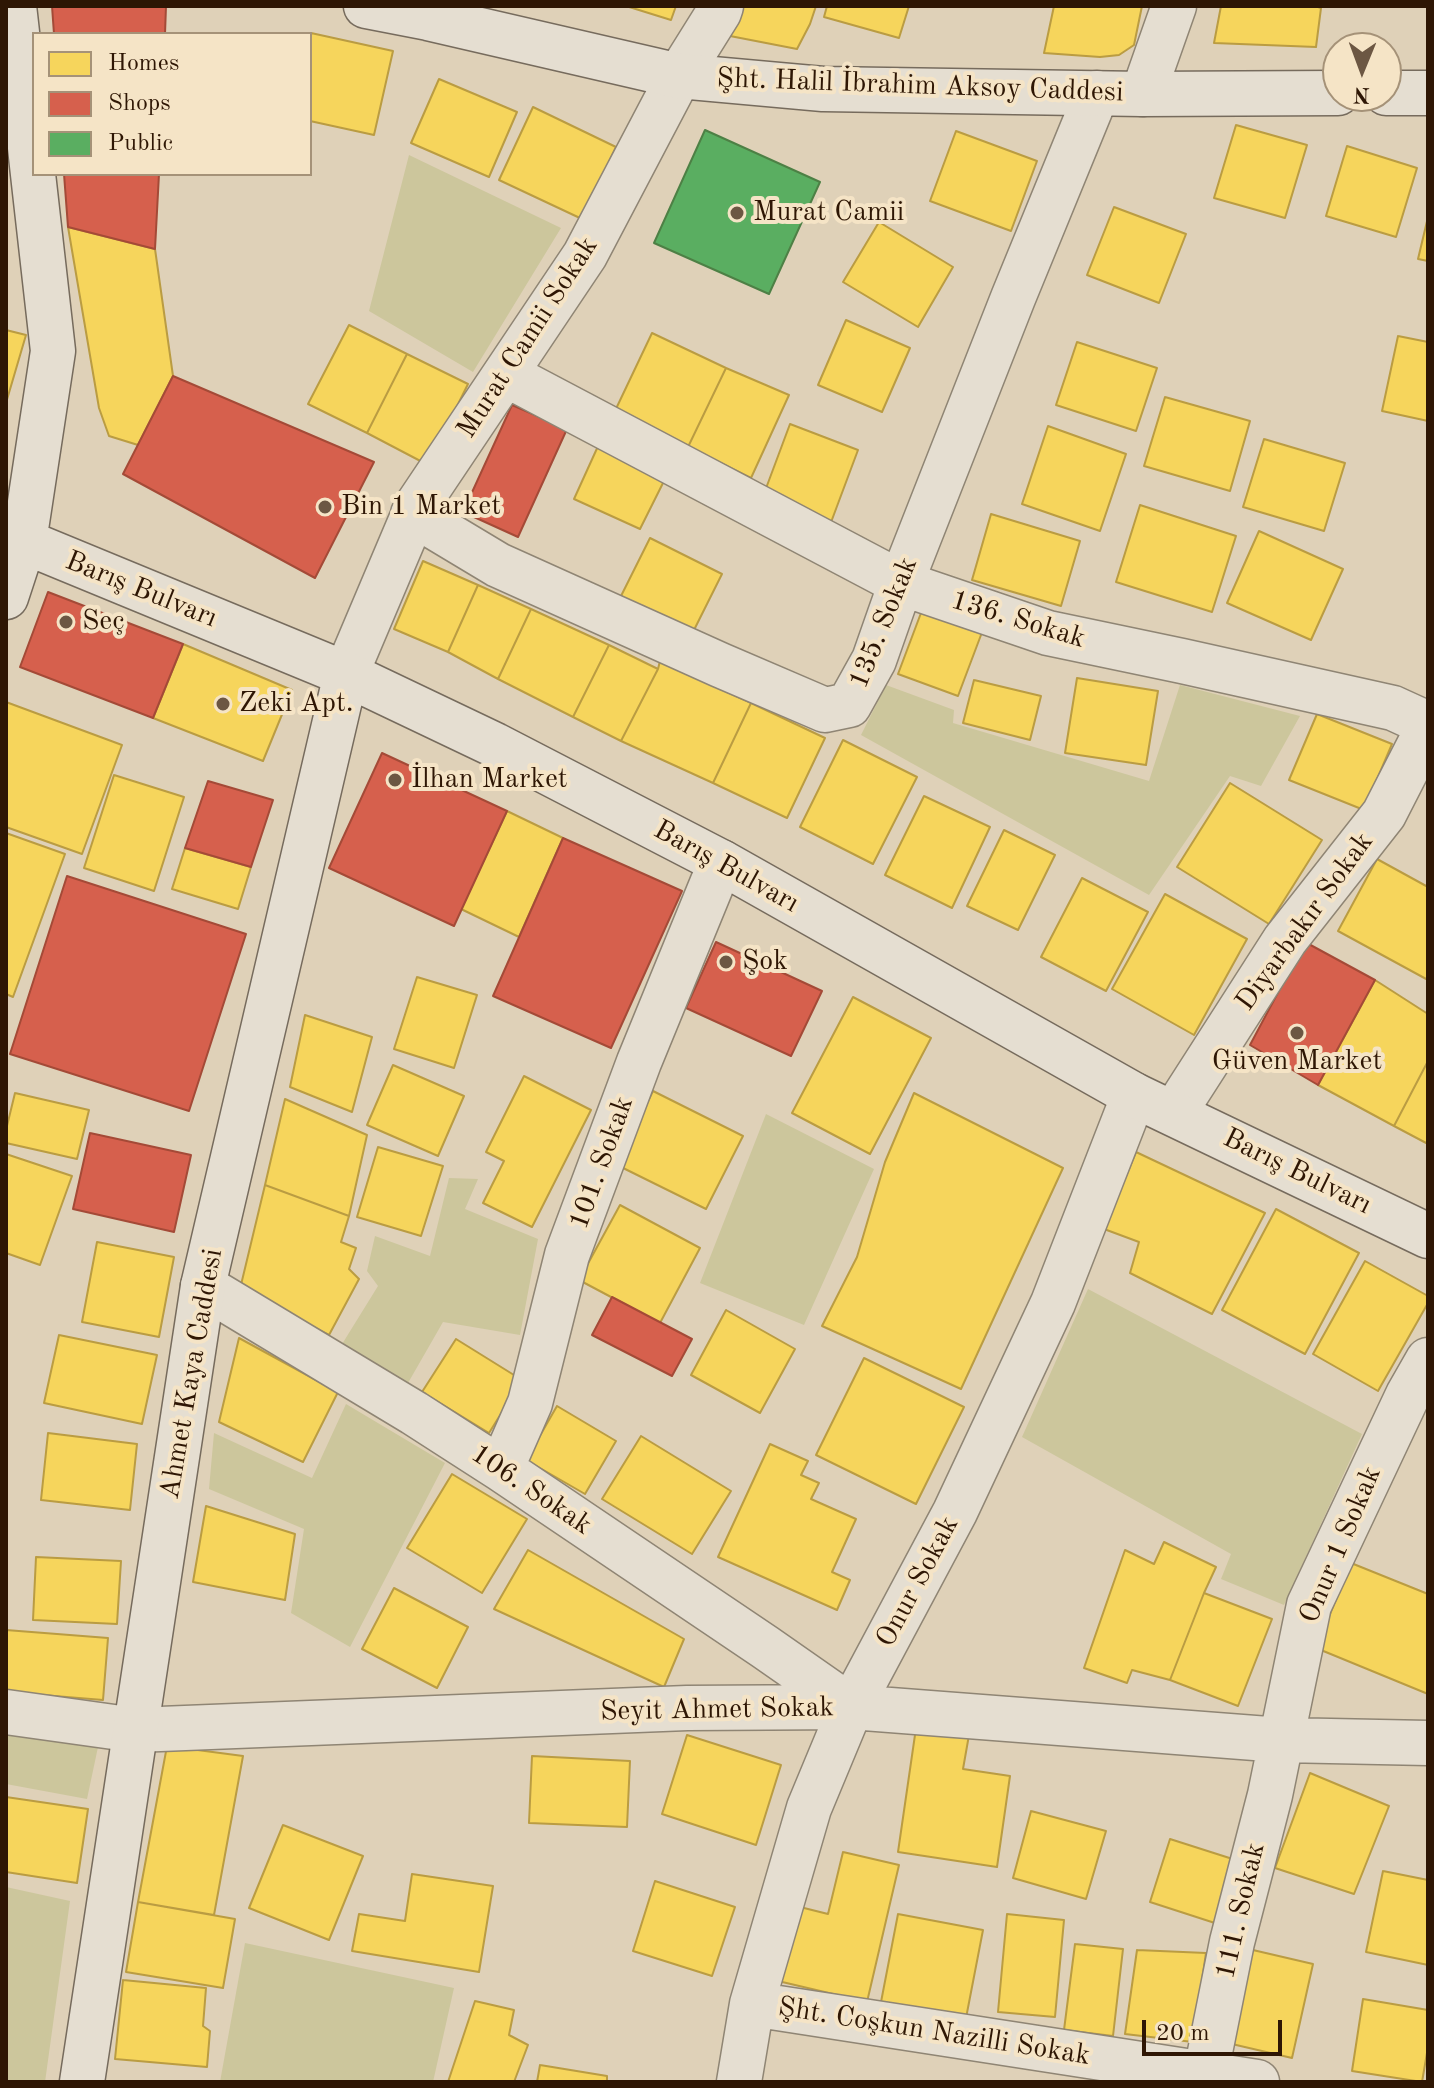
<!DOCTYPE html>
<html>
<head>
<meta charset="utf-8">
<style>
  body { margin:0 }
  #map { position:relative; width:1434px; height:2088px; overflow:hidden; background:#dfd1b8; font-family:"Old Standard TT",serif }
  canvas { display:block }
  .frame { position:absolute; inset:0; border:8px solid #2e1604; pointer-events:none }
  .legend { position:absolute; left:32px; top:32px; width:280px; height:144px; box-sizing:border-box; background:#f5e4c6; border:2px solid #a59278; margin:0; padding:10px 14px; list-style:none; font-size:24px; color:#2e1604 }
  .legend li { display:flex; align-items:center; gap:16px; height:40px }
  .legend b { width:40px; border:2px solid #a59278 }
  .north { position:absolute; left:1322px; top:32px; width:80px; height:80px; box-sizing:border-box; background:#f5e4c6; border:2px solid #a59278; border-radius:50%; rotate:181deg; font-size:22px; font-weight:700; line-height:32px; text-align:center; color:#2e1604 }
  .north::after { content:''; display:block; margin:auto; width:28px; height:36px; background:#6c5743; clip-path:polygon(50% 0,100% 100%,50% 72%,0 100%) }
  .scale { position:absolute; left:1142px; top:2020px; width:140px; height:36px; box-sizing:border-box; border:4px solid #2e1604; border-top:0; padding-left:10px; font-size:24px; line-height:28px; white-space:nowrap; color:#2e1604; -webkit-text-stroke:6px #f5e4c6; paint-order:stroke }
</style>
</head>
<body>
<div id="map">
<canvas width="1434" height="2088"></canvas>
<div class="frame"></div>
<ul class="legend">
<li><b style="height:22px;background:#f6d55c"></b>Homes</li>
<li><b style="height:22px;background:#d6604d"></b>Shops</li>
<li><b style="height:22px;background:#5aae61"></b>Public</li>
</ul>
<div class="north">N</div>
<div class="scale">20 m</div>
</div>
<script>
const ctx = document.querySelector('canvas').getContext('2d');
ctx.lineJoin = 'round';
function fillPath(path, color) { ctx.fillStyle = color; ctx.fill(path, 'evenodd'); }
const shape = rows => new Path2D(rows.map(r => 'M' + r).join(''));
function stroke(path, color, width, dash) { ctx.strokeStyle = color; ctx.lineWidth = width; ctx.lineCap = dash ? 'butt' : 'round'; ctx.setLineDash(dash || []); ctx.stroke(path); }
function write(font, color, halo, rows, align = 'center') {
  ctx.font = font + ' "Old Standard TT",serif'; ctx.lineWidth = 8; ctx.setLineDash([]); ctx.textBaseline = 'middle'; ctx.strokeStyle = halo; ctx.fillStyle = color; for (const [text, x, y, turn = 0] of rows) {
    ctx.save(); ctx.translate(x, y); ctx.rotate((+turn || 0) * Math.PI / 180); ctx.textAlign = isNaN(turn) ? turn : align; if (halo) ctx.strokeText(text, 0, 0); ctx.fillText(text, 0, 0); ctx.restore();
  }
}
const green = shape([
  [409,155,561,228,473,372,369,311],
  [886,685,954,710,953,723,1149,781,1180,685,1300,716,1261,786,1230,776,1149,895,861,735],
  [766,1114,874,1169,804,1325,700,1283],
  [449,1178,478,1179,465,1209,538,1239,520,1335,443,1322,408,1383,339,1349,378,1286,367,1271,375,1236,430,1256],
  [1088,1289,1362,1434,1284,1605,1221,1579,1231,1554,1022,1437],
  [346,1404,445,1463,350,1647,291,1613,304,1529,209,1489,214,1433,312,1478],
  [6,1734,98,1747,87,1799,6,1784],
  [6,1887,70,1901,45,2082,6,2082],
  [245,1943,454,1988,433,2082,220,2082]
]);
const homes = shape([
  [626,6,676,6,671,20,626,6],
  [737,6,816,6,810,24,797,49,730,36,737,6],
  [827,6,909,6,899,38,824,17,827,6],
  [1054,6,1142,6,1134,45,1119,55,1100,57,1044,53,1054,6],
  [1221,6,1315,6,1321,8,1316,47,1214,43,1221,6],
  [311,33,393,51,374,135,310,121,311,33],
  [439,79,517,112,489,177,411,143,439,79],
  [533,107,616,147,582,219,499,180,533,107],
  [1236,125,1307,145,1285,218,1214,198,1236,125],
  [956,131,1037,161,1011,231,930,201,956,131],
  [1347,146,1417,168,1396,237,1326,216,1347,146],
  [1114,207,1186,234,1159,303,1087,275,1114,207],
  [1428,217,1428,261,1418,259,1428,217],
  [879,222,953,267,918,327,843,282,879,222],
  [68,227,155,249,173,376,138,445,109,436,99,408,68,227],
  [846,320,910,348,882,412,818,385,846,320],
  [349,325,407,354,367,433,308,404,349,325],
  [6,330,26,335,6,403,6,330],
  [652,333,726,368,688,447,614,413,652,333],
  [1398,336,1428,342,1428,421,1382,411,1398,336],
  [1077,342,1157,368,1136,431,1056,405,1077,342],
  [407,354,468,384,428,465,367,433,407,354],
  [726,368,789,395,751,478,688,447,726,368],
  [1165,397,1250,421,1230,491,1144,466,1165,397],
  [790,424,858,450,830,525,762,499,790,424],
  [1048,426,1126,454,1100,531,1022,504,1048,426],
  [1264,439,1345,463,1324,531,1243,507,1264,439],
  [599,444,667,475,640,529,574,499,599,444],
  [1140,505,1236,536,1212,612,1116,582,1140,505],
  [991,514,1080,541,1061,606,972,580,991,514],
  [1259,531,1343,569,1311,640,1227,603,1259,531],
  [650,538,722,574,692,634,620,598,650,538],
  [423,561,478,585,448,652,394,629,423,561],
  [478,585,531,609,498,679,448,652,478,585],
  [924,605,984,627,958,696,898,674,924,605],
  [531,609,609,645,573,717,498,679,531,609],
  [183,644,292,690,263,761,153,718,183,644],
  [609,645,658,669,621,741,573,717,609,645],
  [660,661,751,703,713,783,621,741,658,669,660,661],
  [1077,678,1158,691,1146,765,1065,753,1077,678],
  [974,680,1041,696,1030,740,963,723,974,680],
  [6,702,122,745,82,854,6,827,6,702],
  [751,703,825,738,787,818,713,783,751,703],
  [1317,714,1392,744,1364,810,1289,780,1317,714],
  [843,740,917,777,873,864,800,827,843,740],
  [114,775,184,797,154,891,84,868,114,775],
  [1230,783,1322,840,1269,924,1177,867,1230,783],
  [924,796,990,827,952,908,885,875,924,796],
  [507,811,563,838,519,937,461,909,507,811],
  [1004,830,1055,855,1018,930,967,906,1004,830],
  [6,833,65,854,13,997,6,994,6,833],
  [185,848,251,867,238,909,172,889,185,848],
  [1377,859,1428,887,1428,980,1338,931,1377,859],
  [1082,878,1148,912,1106,991,1041,957,1082,878],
  [1165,894,1247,939,1194,1035,1112,989,1165,894],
  [417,977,477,995,454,1068,394,1049,417,977],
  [1375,980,1428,1014,1428,1061,1394,1126,1318,1085,1375,980],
  [853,997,931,1038,870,1154,792,1113,853,997],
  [305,1015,372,1037,352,1112,290,1087,305,1015],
  [1428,1061,1428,1144,1394,1126,1428,1061],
  [393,1065,464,1096,438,1156,367,1125,393,1065],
  [524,1076,591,1110,532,1227,483,1203,504,1161,486,1152,524,1076],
  [653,1091,743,1136,706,1209,617,1165,653,1091],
  [15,1093,89,1110,77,1159,6,1143,6,1130,15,1093],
  [914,1093,1063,1168,961,1389,822,1326,857,1257,885,1162,914,1093],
  [285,1099,367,1135,349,1216,265,1185,285,1099],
  [378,1147,443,1166,421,1236,357,1217,378,1147],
  [1136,1152,1265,1213,1212,1314,1130,1273,1139,1242,1104,1229,1136,1152],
  [6,1154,72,1176,40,1265,6,1253,6,1154],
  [265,1185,349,1216,341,1242,356,1248,349,1269,359,1279,329,1335,240,1289,265,1185],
  [620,1205,700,1248,660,1323,579,1280,620,1205],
  [1276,1209,1359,1253,1305,1354,1222,1310,1276,1209],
  [97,1242,174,1257,159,1337,82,1322,97,1242],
  [1365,1261,1428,1296,1428,1303,1378,1391,1313,1354,1365,1261],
  [726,1310,795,1349,760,1413,691,1375,726,1310],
  [59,1335,157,1355,142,1424,44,1403,59,1335],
  [239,1338,338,1392,303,1462,219,1422,239,1338],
  [456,1339,522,1380,489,1433,422,1392,456,1339],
  [864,1358,964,1407,916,1504,816,1455,864,1358],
  [557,1406,616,1441,585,1494,526,1460,557,1406],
  [48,1433,137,1444,130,1510,41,1500,48,1433],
  [641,1436,731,1491,692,1554,602,1499,641,1436],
  [770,1444,808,1461,801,1475,819,1483,811,1499,856,1519,832,1572,850,1580,837,1610,718,1557,770,1444],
  [452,1474,527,1519,482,1593,407,1548,452,1474],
  [206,1506,295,1534,285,1600,193,1582,206,1506],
  [1164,1542,1216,1567,1204,1593,1170,1680,1132,1670,1127,1683,1084,1668,1125,1550,1154,1564,1164,1542],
  [528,1550,684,1639,664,1687,494,1609,528,1550],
  [36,1557,121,1561,117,1624,33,1620,36,1557],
  [1351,1563,1428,1594,1428,1694,1316,1648,1351,1563],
  [394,1588,468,1627,437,1688,362,1649,394,1588],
  [1204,1593,1272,1619,1238,1706,1170,1680,1204,1593],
  [6,1630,108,1638,103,1700,6,1692,6,1630],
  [916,1728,969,1735,963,1769,1010,1776,997,1867,898,1852,916,1728],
  [687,1735,781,1765,756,1845,662,1814,687,1735],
  [167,1746,243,1756,214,1915,138,1902,167,1746],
  [532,1756,630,1761,627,1827,529,1823,532,1756],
  [1310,1773,1389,1806,1354,1894,1275,1868,1310,1773],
  [6,1797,88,1809,77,1883,6,1872,6,1797],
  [1031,1811,1106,1831,1086,1899,1013,1878,1031,1811],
  [283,1825,363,1856,329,1940,249,1908,283,1825],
  [1170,1839,1242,1862,1221,1925,1150,1902,1170,1839],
  [843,1852,899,1865,867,2002,778,1981,796,1906,828,1914,843,1852],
  [1383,1871,1428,1880,1428,1965,1366,1952,1383,1871],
  [412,1874,493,1886,479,1972,352,1951,359,1914,405,1921,412,1874],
  [655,1881,735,1907,712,1976,633,1951,655,1881],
  [138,1902,235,1919,223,1988,126,1972,138,1902],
  [898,1914,983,1930,966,2018,881,2002,898,1914],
  [1007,1914,1064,1920,1055,2017,998,2012,1007,1914],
  [1075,1944,1123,1949,1113,2036,1064,2030,1075,1944],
  [1240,1947,1313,1964,1292,2058,1219,2041,1240,1947],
  [1137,1950,1206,1953,1193,2042,1125,2034,1137,1950],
  [123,1980,206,1988,203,2026,210,2031,207,2067,115,2059,123,1980],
  [1363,1999,1428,2010,1428,2047,1422,2082,1352,2071,1363,1999],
  [475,2001,514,2010,509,2035,528,2045,514,2082,448,2082,475,2001],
  [540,2065,607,2076,607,2082,537,2082,540,2065]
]);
const shops = shape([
  [52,6,166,6,165,34,54,34,52,6],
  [64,174,159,174,155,249,68,227,64,174],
  [173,376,374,462,315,578,123,474,173,376],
  [512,405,567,429,518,537,463,512,512,405],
  [48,592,183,644,153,718,20,667,48,592],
  [382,753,507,811,454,926,329,868,382,753],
  [208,781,273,800,251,867,185,848,208,781],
  [563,838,682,891,611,1048,493,996,563,838],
  [67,876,246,934,189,1111,10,1054,67,876],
  [716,942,822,991,791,1056,686,1008,716,942],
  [1305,942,1375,980,1318,1085,1250,1045,1305,942],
  [90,1133,191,1155,174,1232,73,1209,90,1133],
  [612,1297,692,1339,672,1376,592,1335,612,1297]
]);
const public = shape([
  [705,130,820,182,769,294,654,243,705,130]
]);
const street = shape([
  [1143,94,1174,6],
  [507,375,901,583,1048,633,1182,661,1393,708,1428,724],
  [413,514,498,565,720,665,825,710,849,705,874,660,901,583,1013,298,1097,93],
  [346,674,418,504,585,255,679,76,719,12,721,6],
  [1174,1113,1285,940,1384,814,1428,728],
  [203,1286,414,1413,501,1469,765,1647,851,1707],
  [501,1469,530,1403,567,1255,639,1062,721,862],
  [6,1712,135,1730,687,1708,851,1707,1281,1740,1428,1743],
  [752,2004,1257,2082],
  [739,2082,752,2004,809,1808,851,1707,955,1512,1053,1303,1134,1095],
  [1204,2082,1232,1942,1270,1795,1309,1605,1408,1395,1428,1360]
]);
const secondary = shape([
  [366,6,428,18,679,76,823,89,1143,94,1338,93],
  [1386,93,1428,93],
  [6,534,346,674,495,745,721,862,1134,1095,1428,1236],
  [6,597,24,542,53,351,14,6],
  [82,2082,203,1286,346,674]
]);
const markers = [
  [737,213,8,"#6c5743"],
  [325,507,8,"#6c5743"],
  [66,622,8,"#6c5743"],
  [223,704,8,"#6c5743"],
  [395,780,8,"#6c5743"],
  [726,962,8,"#6c5743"],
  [1297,1033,8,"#6c5743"]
];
const streetNames = [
  ["Şht. Halil İbrahim Aksoy Caddesi",920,86,2],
  ["Murat Camii Sokak",528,338,-57],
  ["Barış Bulvarı",141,590,22],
  ["136. Sokak",1018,620,17],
  ["135. Sokak",884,623,-68],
  ["Barış Bulvarı",726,867,29],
  ["Diyarbakır Sokak",1305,922,-54],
  ["101. Sokak",602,1163,-70],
  ["Barış Bulvarı",1297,1172,26],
  ["Ahmet Kaya Caddesi",192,1374,-80],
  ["106. Sokak",531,1490,34],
  ["Onur 1 Sokak",1341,1545,-67],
  ["Onur Sokak",918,1582,-62],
  ["Seyit Ahmet Sokak",717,1710,-1],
  ["111. Sokak",1241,1911,-77],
  ["Şht. Coşkun Nazilli Sokak",934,2032,9]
];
const poiNames = [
  ["Murat Camii",753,213],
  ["Bin 1 Market",341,507],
  ["Seç",82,622],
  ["Zeki Apt.",239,704],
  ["İlhan Market",411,780],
  ["Şok",742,962],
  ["Güven Market",1297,1062,"center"]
];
fillPath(green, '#ccc69c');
fillPath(homes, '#f6d55c');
stroke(homes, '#ba9c42', 2);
fillPath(shops, '#d6604d');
stroke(shops, '#a44a37', 2);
fillPath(public, '#5aae61');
stroke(public, '#4d8045', 2);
stroke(street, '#8f8574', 47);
stroke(secondary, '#766b5d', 47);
stroke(street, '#e5ded1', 44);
stroke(secondary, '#e5ded1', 44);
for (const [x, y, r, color] of markers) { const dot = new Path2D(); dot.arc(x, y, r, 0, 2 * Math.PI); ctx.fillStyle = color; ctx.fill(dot); stroke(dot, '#f5e4c6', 3); }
write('28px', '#2e1604', '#f5e4c6', streetNames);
write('28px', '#2e1604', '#f5e4c6', poiNames, 'left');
</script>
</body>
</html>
